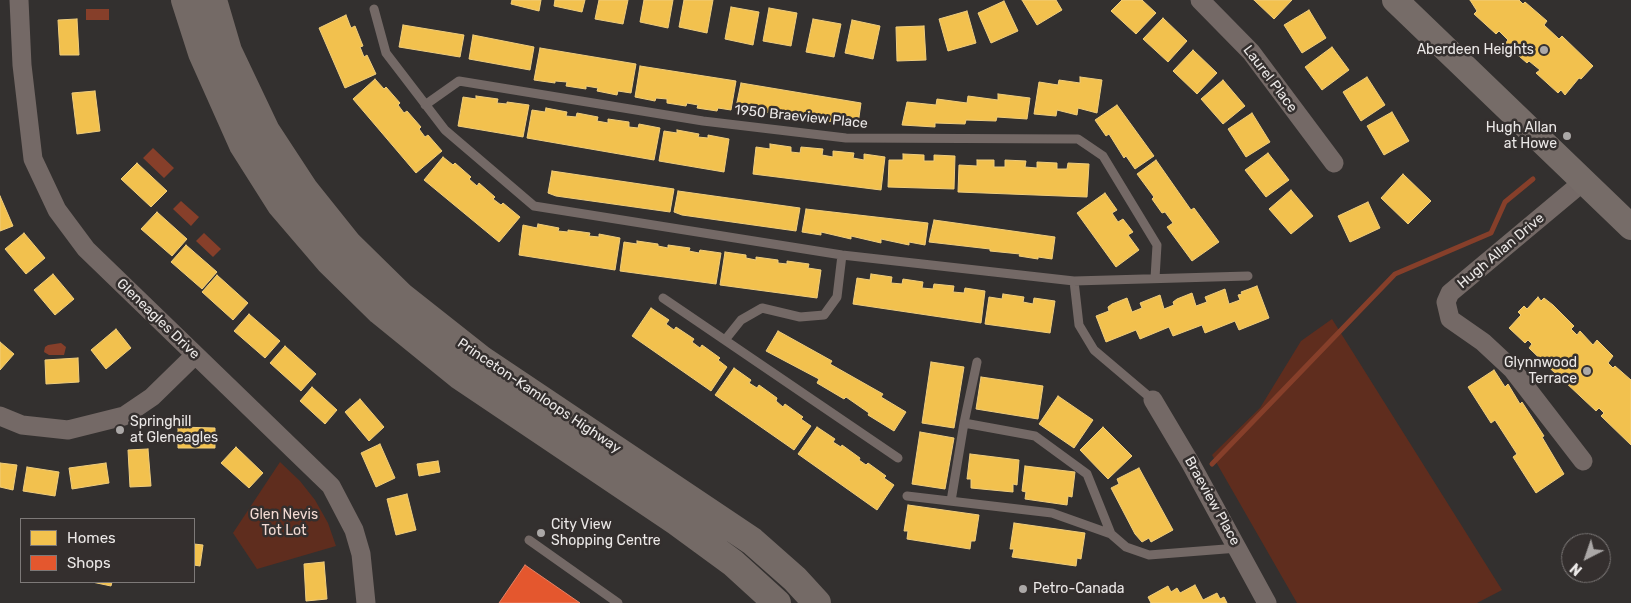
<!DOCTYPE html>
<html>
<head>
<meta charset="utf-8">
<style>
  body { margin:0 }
  #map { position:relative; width:1631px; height:603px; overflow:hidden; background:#33302f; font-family:Rubik,sans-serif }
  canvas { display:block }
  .legend { position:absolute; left:20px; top:518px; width:175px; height:65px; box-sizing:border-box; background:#342f2e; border:1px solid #7d7978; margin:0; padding:6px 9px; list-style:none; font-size:15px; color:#ebe8e7 }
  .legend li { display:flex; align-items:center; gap:10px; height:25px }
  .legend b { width:25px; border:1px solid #7d7978 }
  .north { position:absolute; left:1561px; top:533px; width:50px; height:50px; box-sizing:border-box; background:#342f2e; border:1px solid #7d7978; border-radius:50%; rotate:221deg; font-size:14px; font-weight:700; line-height:20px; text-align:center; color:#ebe8e7 }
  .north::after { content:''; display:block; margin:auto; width:18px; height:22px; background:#aba8a7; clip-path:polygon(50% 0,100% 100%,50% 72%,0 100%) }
</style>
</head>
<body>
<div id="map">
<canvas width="1631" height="603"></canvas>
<ul class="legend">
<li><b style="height:14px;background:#f2c14e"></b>Homes</li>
<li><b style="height:14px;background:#e4572e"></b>Shops</li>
</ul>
<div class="north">N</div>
</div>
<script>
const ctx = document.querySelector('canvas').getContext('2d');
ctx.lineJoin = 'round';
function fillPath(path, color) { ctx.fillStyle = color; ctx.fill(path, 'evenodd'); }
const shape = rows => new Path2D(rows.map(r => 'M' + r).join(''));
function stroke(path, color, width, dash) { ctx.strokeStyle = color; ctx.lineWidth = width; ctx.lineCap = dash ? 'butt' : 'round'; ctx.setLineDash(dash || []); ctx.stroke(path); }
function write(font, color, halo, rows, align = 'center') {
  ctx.font = font + ' Rubik,sans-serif'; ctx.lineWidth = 5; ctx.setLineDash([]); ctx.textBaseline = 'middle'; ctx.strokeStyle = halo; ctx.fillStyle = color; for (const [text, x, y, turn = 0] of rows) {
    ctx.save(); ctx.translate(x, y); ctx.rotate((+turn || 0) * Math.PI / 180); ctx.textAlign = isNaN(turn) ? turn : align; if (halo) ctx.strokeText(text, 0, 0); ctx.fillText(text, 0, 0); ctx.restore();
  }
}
const green = shape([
  [1332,319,1502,590,1477,603,1297,603,1212,455,1260,408,1301,341],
  [280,462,300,481,315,500,328,523,336,546,257,569,233,533]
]);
const water = shape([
  [86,9,109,9,109,20,86,20],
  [153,148,174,168,164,178,143,158],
  [181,201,199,217,191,226,173,209],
  [204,233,221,249,213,257,196,241],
  [61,343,66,347,64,355,49,355,44,352,45,347,48,345]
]);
const homes = shape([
  [512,0,541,0,539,11,511,4,512,0],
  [555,0,585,0,582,12,554,6,555,0],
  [599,0,628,0,623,24,595,19,599,0],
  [644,0,673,0,668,28,640,22,644,0],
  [684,0,713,0,707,33,679,27,684,0],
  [1022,0,1056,0,1062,10,1037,25,1022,0],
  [1122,0,1142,0,1156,13,1136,34,1111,11,1122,0],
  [1254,0,1292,0,1274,19,1254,0],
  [1470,0,1519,0,1523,4,1525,2,1547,21,1544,25,1559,39,1562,36,1593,66,1581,79,1579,78,1565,95,1561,90,1558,93,1536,73,1540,70,1529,61,1527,63,1505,44,1508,40,1499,31,1496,34,1474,14,1477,11,1470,0],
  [1004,1,1018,31,991,43,978,13,1004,1],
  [731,7,759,12,753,45,725,39,731,7],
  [769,8,797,13,791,46,763,41,769,8],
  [1309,10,1326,38,1302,53,1284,25,1309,10],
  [967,11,976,43,948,51,939,19,967,11],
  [346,15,351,28,355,26,363,46,360,47,364,57,367,55,376,74,345,88,319,28,346,15],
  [1163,18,1187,41,1168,62,1143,39,1163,18],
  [77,19,79,55,60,55,58,20,77,19],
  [813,19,841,24,834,57,806,52,813,19],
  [852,20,880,26,873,59,845,53,852,20],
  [403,25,464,35,460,57,399,47,403,25],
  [924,26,926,60,897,61,896,27,924,26],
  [473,35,534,47,530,70,469,59,473,35],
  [1332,47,1349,70,1322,90,1305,67,1332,47],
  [540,48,636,64,631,93,618,91,617,95,597,91,598,88,586,86,586,89,566,86,567,82,555,81,555,83,534,80,540,48],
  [1193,50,1217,73,1197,94,1173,71,1193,50],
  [640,66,736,81,731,110,718,108,717,111,697,108,698,105,687,103,686,106,667,103,667,99,656,98,655,101,635,97,640,66],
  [1080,77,1102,80,1097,113,1078,108,1077,115,1057,110,1056,116,1034,114,1039,82,1058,85,1059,80,1080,83,1080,77],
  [1367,77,1385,105,1361,121,1343,92,1367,77],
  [375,79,384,89,386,87,400,103,398,105,404,113,407,111,421,127,419,129,425,137,428,135,442,151,416,173,353,99,375,79],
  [1223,80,1245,106,1223,124,1201,99,1223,80],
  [741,83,861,103,858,124,825,121,826,119,796,116,796,114,784,112,784,115,765,112,766,109,755,107,754,110,736,107,741,83],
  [95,91,100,131,77,134,72,93,95,91],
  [998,94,1030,98,1027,119,997,117,996,121,966,120,965,124,935,123,935,127,902,125,907,102,936,105,937,99,967,103,968,96,998,100,998,94],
  [476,96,498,99,497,103,507,104,507,102,529,105,523,137,458,126,463,97,476,99,476,96],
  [1117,105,1154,156,1135,169,1126,156,1124,158,1109,134,1106,136,1095,120,1117,105],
  [546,108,567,112,566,116,576,117,577,113,598,117,597,121,608,123,608,119,629,122,629,127,638,128,639,124,660,128,654,160,527,138,532,110,545,112,546,108],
  [1392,112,1409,141,1384,155,1367,126,1392,112],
  [1252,113,1270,142,1246,157,1228,129,1252,113],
  [677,130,699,134,698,137,708,138,708,135,729,139,724,172,659,161,664,131,677,133,677,130],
  [770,144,791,147,791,152,800,153,801,147,823,149,822,155,833,157,833,151,854,153,853,158,864,160,864,154,885,157,881,190,753,174,756,147,770,149,770,144],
  [1268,153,1289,180,1266,197,1245,170,1268,153],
  [903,154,924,155,924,161,934,161,934,155,955,156,954,189,888,187,889,160,903,160,903,154],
  [443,157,453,165,455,163,471,177,469,179,477,186,479,183,495,197,493,199,501,205,503,203,520,217,499,242,424,180,443,157],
  [977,160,994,160,994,167,1005,167,1005,160,1026,161,1025,167,1037,168,1037,162,1057,163,1057,169,1067,169,1068,163,1089,164,1087,197,958,192,959,165,977,166,977,160],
  [1156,160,1191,210,1194,208,1219,242,1192,261,1167,227,1173,223,1165,212,1162,213,1152,199,1154,197,1137,174,1156,160],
  [137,163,167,191,151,207,121,179,137,163],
  [552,171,674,189,670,212,556,196,548,193,552,171],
  [1403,174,1431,201,1408,224,1381,198,1403,174],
  [1291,190,1313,216,1291,234,1269,209,1291,190],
  [678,191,800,208,796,231,682,215,674,212,678,191],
  [1105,193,1117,210,1112,213,1118,222,1123,219,1133,232,1128,235,1139,250,1116,267,1077,213,1105,193],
  [0,196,13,226,0,231,0,196],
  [1368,202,1380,228,1350,242,1338,216,1368,202],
  [806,209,928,223,925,245,909,242,909,245,881,239,881,243,851,236,851,239,821,232,821,235,802,232,806,209],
  [157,212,187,239,172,256,141,229,157,212],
  [934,220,1055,237,1052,259,1038,257,1038,259,1019,256,1020,254,990,251,990,249,929,242,934,220],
  [538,224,559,228,558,231,568,232,568,230,590,233,589,236,599,237,599,234,620,238,615,270,519,255,523,225,537,228,538,224],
  [24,233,45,258,26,274,5,249,24,233],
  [637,241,658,244,658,246,668,248,668,245,690,248,689,251,699,253,700,250,721,253,716,284,620,271,624,242,637,244,637,241],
  [186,245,217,272,202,289,171,262,186,245],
  [725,252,746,255,746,258,756,260,756,257,778,260,778,263,787,264,787,261,809,264,808,268,821,270,817,298,720,285,725,252],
  [53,274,74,299,55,315,34,290,53,274],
  [871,274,892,277,891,283,902,284,903,279,923,282,922,288,933,289,934,284,954,286,953,292,964,293,965,288,985,291,981,323,853,304,857,278,870,280,871,274],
  [217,275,248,303,233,320,202,292,217,275],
  [1257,286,1269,318,1239,330,1235,321,1205,333,1202,325,1173,336,1169,327,1140,339,1136,330,1106,342,1096,316,1109,311,1108,307,1112,304,1127,298,1132,312,1142,308,1140,303,1160,295,1164,309,1174,305,1173,302,1177,299,1192,293,1196,306,1207,302,1205,297,1225,289,1229,304,1240,300,1238,295,1242,294,1241,292,1257,286],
  [1003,294,1024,297,1023,302,1033,304,1034,298,1055,301,1050,333,985,324,989,297,1002,299,1003,294],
  [1538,297,1541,301,1544,298,1553,305,1574,326,1571,329,1577,335,1580,331,1593,345,1597,340,1613,356,1608,363,1613,368,1615,366,1631,380,1631,445,1601,416,1604,413,1599,408,1596,411,1564,381,1567,378,1563,374,1559,377,1529,348,1532,344,1528,340,1525,343,1509,328,1521,315,1518,312,1524,306,1527,309,1538,297],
  [651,308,669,320,666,324,674,330,676,327,694,339,692,342,700,348,702,345,720,358,718,360,727,367,711,391,632,336,651,308],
  [249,314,280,341,265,358,234,331,249,314],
  [116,329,131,348,106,369,91,350,116,329],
  [778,331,832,361,830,364,883,394,881,397,906,412,894,431,868,415,869,413,846,397,844,399,817,383,819,379,766,351,778,331],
  [0,342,14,354,0,370,0,342],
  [285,346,316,374,301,391,270,363,285,346],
  [78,358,79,382,46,384,45,360,78,358],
  [931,362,964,367,954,428,922,423,931,362],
  [734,368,751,380,749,383,757,388,759,385,777,398,776,401,783,407,785,404,803,417,801,419,811,426,794,450,715,395,734,368],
  [1494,370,1505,387,1508,384,1520,404,1522,402,1544,436,1542,437,1564,474,1536,493,1513,457,1517,454,1495,420,1491,423,1468,387,1494,370],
  [981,377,1043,386,1038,419,976,409,981,377],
  [312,387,337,410,325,424,300,401,312,387],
  [1058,396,1093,420,1074,448,1039,424,1058,396],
  [360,399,384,427,369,441,345,412,360,399],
  [178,427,215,428,215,448,178,448,178,427],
  [817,427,835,439,833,442,841,447,842,445,860,458,859,460,866,465,868,463,886,476,884,478,894,485,877,510,798,454,817,427],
  [1103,427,1132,456,1108,479,1080,450,1103,427],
  [920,432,954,438,945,489,912,484,920,432],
  [380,444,395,478,376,487,361,453,380,444],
  [236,447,263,473,249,488,221,463,236,447],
  [148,449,151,486,130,487,128,450,148,449],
  [970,454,1019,460,1017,485,1013,484,1013,492,971,488,971,479,967,479,970,454],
  [438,461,440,472,419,476,417,464,438,461],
  [0,463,17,465,13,490,0,487,0,463],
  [106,463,109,483,72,489,69,468,106,463],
  [1025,466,1075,472,1072,497,1068,496,1067,505,1025,499,1026,492,1022,491,1025,466],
  [27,467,59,472,55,496,23,491,27,467],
  [1139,468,1173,530,1151,542,1149,538,1142,542,1135,534,1111,488,1119,484,1117,479,1139,468],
  [407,494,416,530,396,535,387,499,407,494],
  [908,505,979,515,975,541,971,541,970,549,907,539,908,531,904,531,908,505],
  [1014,523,1085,533,1081,559,1077,558,1076,566,1012,557,1014,549,1010,549,1014,523],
  [194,544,203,545,200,566,194,565,194,544],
  [324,562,327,599,306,601,304,564,324,562],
  [92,582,112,582,111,586,92,582],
  [1195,585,1203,600,1217,593,1220,599,1224,597,1227,603,1151,603,1148,597,1168,586,1171,592,1177,588,1180,593,1195,585]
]);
const shops = shape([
  [525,565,580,603,499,603,525,565]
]);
const stream = shape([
  [1212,464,1395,274,1491,233,1505,202,1533,179]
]);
const lane = shape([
  [374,9,386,53,445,130,534,206,842,255,1074,281,1248,276],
  [425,105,459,81,703,121,846,138,1078,139,1103,156,1157,245,1155,278],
  [1074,281,1079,325,1094,350,1153,400],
  [663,298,898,458],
  [725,340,741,320,762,308,800,317,824,315,837,297,842,255],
  [964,423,1035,436,1087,474,1111,534],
  [907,496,1052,513,1111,534,1126,547,1149,555,1238,548],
  [951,501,964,423,977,362],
  [529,540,618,603]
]);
const street = shape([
  [19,0,22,65,33,159,57,210,86,249,331,486,354,530,361,554,366,603],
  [1200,0,1251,52,1334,163],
  [1153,400,1191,464,1267,603],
  [0,416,22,425,68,430,124,416,152,397,195,355],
  [1583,461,1512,369,1483,342,1450,319,1446,302,1450,293,1584,181]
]);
const secondary = shape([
  [1395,0,1631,227]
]);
const primary = shape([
  [185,0,202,53,243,145,281,205,329,261,380,311,460,376,677,522,733,563,777,603],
  [213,0,228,51,266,131,304,189,348,244,401,296,482,360,752,541,795,579,817,603]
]);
const markers = [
  [1544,50,5,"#aba8a7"],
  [1567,136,5,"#aba8a7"],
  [1587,371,5,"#aba8a7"],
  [120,430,5,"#aba8a7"],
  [541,533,5,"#aba8a7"],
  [1023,589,5,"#aba8a7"]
];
const poiNames = [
  ["Aberdeen Heights",1534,50],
  ["Hugh Allan",1557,128],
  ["at Howe",1557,144],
  ["Glynnwood",1577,363],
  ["Terrace",1577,379],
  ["Springhill",130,422,"left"],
  ["at Gleneagles",130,438,"left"],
  ["City View",551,525,"left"],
  ["Shopping Centre",551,541,"left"],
  ["Petro-Canada",1033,589,"left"]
];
const streetNames = [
  ["Laurel Place",1270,79,53],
  ["1950 Braeview Place",801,117,6],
  ["Hugh Allan Drive",1501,251,-40],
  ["Gleneagles Drive",158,319,44],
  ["Princeton-Kamloops Highway",539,396,34],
  ["Braeview Place",1212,501,61]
];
const parkNames = [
  ["Glen Nevis",284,515],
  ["Tot Lot",284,531]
];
fillPath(green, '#5f2d1e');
fillPath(water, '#863f2a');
fillPath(homes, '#f2c14e');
stroke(homes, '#f0cd7c', 1);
fillPath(shops, '#e4572e');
stroke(shops, '#e68266', 1);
stroke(stream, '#863f2a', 5);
stroke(lane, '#746966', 9);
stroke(street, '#746966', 19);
stroke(secondary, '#766c68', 26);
stroke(primary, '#746a66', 28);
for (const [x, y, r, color] of markers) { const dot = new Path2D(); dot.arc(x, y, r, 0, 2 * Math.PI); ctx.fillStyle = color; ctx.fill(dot); stroke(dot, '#342f2e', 2); }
write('14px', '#ebe8e7', '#342f2e', poiNames, 'right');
write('14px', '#ebe8e7', '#342f2e', streetNames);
write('14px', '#f2dad3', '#342f2e', parkNames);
</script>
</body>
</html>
